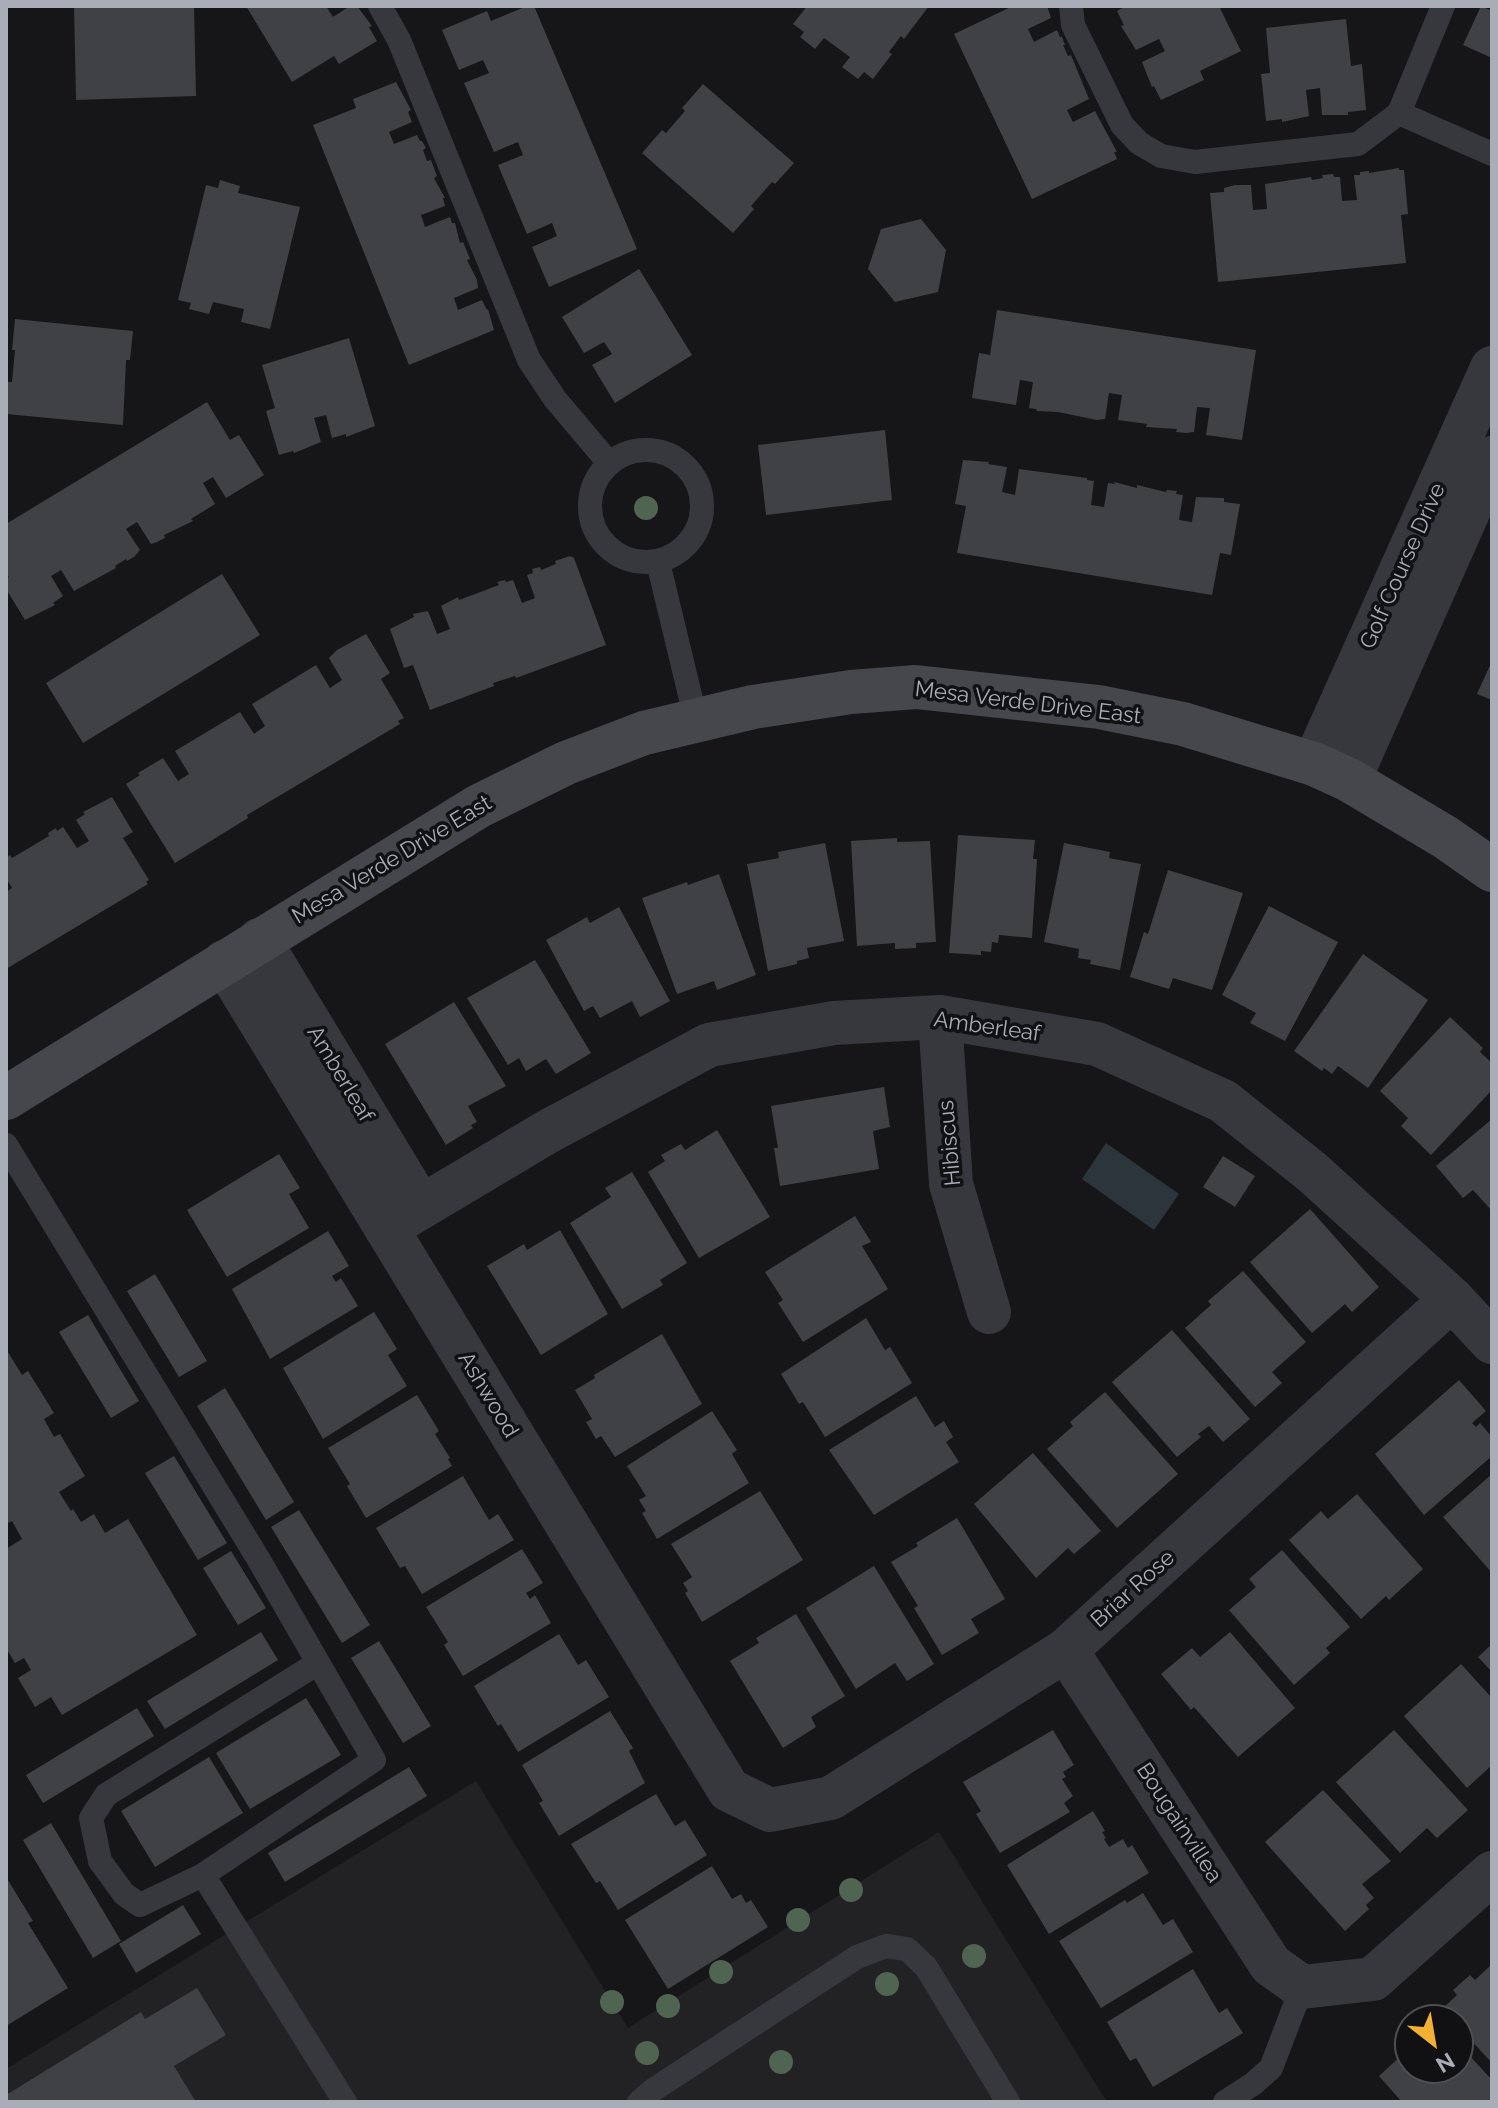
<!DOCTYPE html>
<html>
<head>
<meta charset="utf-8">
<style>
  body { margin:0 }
  #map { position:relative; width:1498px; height:2108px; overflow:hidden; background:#161618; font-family:Raleway,sans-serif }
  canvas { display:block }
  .frame { position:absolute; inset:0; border:8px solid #a8adb8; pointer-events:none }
  .north { position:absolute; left:1394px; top:2004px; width:80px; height:80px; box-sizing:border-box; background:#111113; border:2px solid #4d4f55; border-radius:50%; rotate:149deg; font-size:22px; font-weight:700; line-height:32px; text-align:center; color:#a8adb8 }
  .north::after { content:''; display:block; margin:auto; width:28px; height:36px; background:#f2b134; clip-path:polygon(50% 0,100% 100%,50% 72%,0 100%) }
</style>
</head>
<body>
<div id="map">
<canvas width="1498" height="2108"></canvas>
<div class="frame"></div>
<div class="north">N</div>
</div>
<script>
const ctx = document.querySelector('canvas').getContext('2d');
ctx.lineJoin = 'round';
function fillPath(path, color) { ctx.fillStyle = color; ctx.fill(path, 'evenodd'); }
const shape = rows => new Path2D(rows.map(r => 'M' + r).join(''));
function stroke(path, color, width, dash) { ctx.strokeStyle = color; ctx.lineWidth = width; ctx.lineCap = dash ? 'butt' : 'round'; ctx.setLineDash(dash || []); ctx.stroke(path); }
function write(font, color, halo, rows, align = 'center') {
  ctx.font = font + ' Raleway,sans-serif'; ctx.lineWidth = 7; ctx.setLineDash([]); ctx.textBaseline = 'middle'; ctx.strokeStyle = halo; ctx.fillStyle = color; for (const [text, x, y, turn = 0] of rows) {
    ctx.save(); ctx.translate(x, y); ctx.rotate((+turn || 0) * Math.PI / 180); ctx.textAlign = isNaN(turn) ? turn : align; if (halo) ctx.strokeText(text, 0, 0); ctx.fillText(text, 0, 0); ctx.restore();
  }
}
const built = shape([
  [476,1781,628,2028,939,1832,1107,2102,6,2102,6,2069]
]);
const water = shape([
  [1106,1143,1179,1194,1154,1230,1082,1179]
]);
const building = shape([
  [74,6,194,6,196,96,76,100],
  [246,6,326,6,333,17,350,6,357,6,372,26,369,27,377,41,339,64,334,56,292,82],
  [527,6,534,6,637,249,549,287,532,247,557,236,552,223,527,234,498,165,523,155,518,142,494,152,464,83,489,73,483,60,459,70,442,30,487,11,491,21],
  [807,6,929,6,904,39,901,36,889,52,892,54,873,79,864,72,858,79,842,67,850,57,824,38,815,49,800,37,804,32,793,24],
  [1013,6,1047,6,1051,18,1028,29,1034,42,1057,30,1060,37,1062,37,1065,45,1063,45,1068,56,1071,55,1089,99,1067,110,1073,122,1095,111,1117,152,1114,152,1117,159,1032,199,954,34],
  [1126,6,1219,6,1241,51,1200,71,1204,80,1161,100,1154,86,1152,87,1142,62,1165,51,1159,39,1136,50,1121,26,1124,25,1117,11],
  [1481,6,1492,11,1492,58,1463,45],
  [1346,19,1351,66,1362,64,1366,110,1348,112,1348,115,1322,115,1320,88,1306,90,1309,116,1282,122,1282,119,1266,121,1261,74,1270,73,1266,28],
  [396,82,411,110,408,112,412,122,389,132,394,144,417,135,420,141,422,141,426,148,423,150,427,161,431,160,437,176,434,178,445,198,443,198,445,206,421,215,425,227,450,217,452,223,455,223,460,243,463,242,470,259,467,260,477,280,478,288,454,298,458,310,482,300,487,310,488,309,494,330,409,365,313,125,356,108,353,99],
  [703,84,794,163,775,184,772,182,751,206,754,209,733,233,642,153,662,130,666,133,685,111,682,108],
  [1399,168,1399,170,1404,170,1408,214,1401,215,1406,263,1218,282,1210,193,1224,192,1224,188,1235,185,1251,185,1253,210,1267,209,1265,184,1311,177,1312,180,1323,178,1322,175,1333,174,1334,177,1340,177,1342,201,1357,200,1354,175,1360,175,1360,172,1369,171,1369,173],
  [220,180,240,186,238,193,300,207,270,329,241,322,244,309,213,302,209,314,189,309,191,303,178,300,206,185,218,188],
  [921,219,946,250,938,292,895,302,868,269,881,229],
  [639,269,692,355,615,403,592,365,612,354,604,342,584,353,562,317],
  [997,310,1256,350,1242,440,1206,435,1210,408,1197,407,1194,432,1186,433,1176,432,1177,429,1146,427,1147,424,1118,420,1122,395,1109,393,1105,419,1097,420,1058,412,1037,411,1036,409,1029,408,1033,382,1020,380,1016,405,972,398,979,353,990,355],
  [15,319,133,331,130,360,126,360,123,425,6,414,8,382,12,382,15,350,12,350],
  [349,338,375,426,346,437,346,434,332,438,326,415,314,418,321,442,294,453,293,451,279,455,266,411,275,408,262,365],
  [207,402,230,440,239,435,264,475,226,498,213,477,203,483,215,504,191,519,193,521,164,535,165,538,157,542,151,544,137,522,126,529,140,550,134,557,127,561,126,559,115,566,116,568,74,591,61,570,51,576,63,596,53,603,55,605,25,620,6,589,6,579,9,577,6,573,6,524],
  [885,430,892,500,766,515,758,445],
  [963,460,989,462,988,464,1007,467,1002,492,1015,495,1019,469,1087,478,1087,480,1094,481,1091,505,1104,507,1108,483,1115,484,1114,482,1137,488,1137,485,1166,492,1167,490,1177,491,1176,494,1183,495,1179,520,1192,522,1196,497,1224,498,1224,502,1240,504,1231,555,1220,553,1212,595,957,553,966,506,955,504],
  [570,556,574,558,606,645,516,678,515,676,493,683,494,686,430,710,413,665,404,668,390,629,414,617,413,614,428,611,437,634,450,629,441,606,458,597,459,600,499,585,497,582,505,580,506,582,513,580,522,603,535,598,527,575,533,573,532,569,540,567,541,570,556,564,555,561],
  [222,574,260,635,83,743,46,683],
  [366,634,390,673,381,679,404,718,398,721,400,724,247,815,248,818,175,863,126,784,140,775,138,773,163,758,178,781,189,774,175,751,240,712,254,734,265,726,252,704,316,665,330,688,342,680,329,658,337,650],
  [1492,661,1492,700,1477,694],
  [112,797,133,832,123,838,149,880,146,882,148,884,6,969,6,892,12,888,6,878,6,858,10,855,12,858,49,836,48,833,56,828,57,831,63,827,77,848,89,841,76,820,85,814,83,812],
  [958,835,1035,840,1033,859,1037,859,1032,938,999,935,998,943,992,942,991,952,981,951,981,955,949,953],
  [897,838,897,842,930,841,936,942,916,943,916,948,895,949,895,943,857,946,851,841],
  [825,843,844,941,807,948,809,958,797,961,797,964,768,971,747,864,779,858,778,852],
  [1064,843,1110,852,1109,858,1141,864,1120,970,1090,964,1091,960,1078,958,1079,949,1044,942],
  [1168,870,1243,893,1212,990,1173,978,1169,989,1130,977,1144,932,1148,934],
  [719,874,756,975,717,990,714,981,677,994,642,898,687,882,688,885],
  [1269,906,1338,942,1285,1041,1250,1023,1256,1013,1222,995],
  [619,907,670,1001,640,1017,632,1001,600,1018,593,1006,584,1011,546,940,587,917,590,923],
  [1363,954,1428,1000,1368,1088,1338,1066,1332,1074,1324,1068,1322,1071,1294,1051],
  [535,960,591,1053,556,1074,546,1059,526,1071,519,1058,508,1065,467,998],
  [454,1002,506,1086,468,1106,477,1122,471,1125,473,1128,446,1145,385,1044],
  [1450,1017,1483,1048,1480,1052,1492,1063,1492,1090,1431,1155,1401,1126,1408,1118,1380,1091],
  [884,1087,890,1127,873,1131,879,1169,780,1186,774,1148,778,1148,771,1106],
  [1492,1119,1492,1211,1473,1190,1463,1198,1436,1166],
  [717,1130,770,1217,699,1258,648,1172,665,1161,661,1155,681,1144,685,1150],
  [279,1154,300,1188,289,1194,309,1228,227,1277,187,1210],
  [1223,1156,1255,1176,1235,1207,1203,1187],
  [632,1172,687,1263,660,1280,663,1285,622,1309,570,1223,611,1197,605,1188],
  [1310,1209,1379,1287,1352,1312,1345,1304,1312,1333,1250,1262],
  [855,1216,871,1242,862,1246,888,1289,803,1342,778,1303,783,1300,765,1272],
  [560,1230,608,1314,541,1355,487,1266,524,1244,527,1250],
  [328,1231,349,1266,332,1276,336,1282,341,1278,358,1306,270,1359,232,1289],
  [1243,1271,1306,1342,1272,1372,1282,1383,1255,1407,1185,1328,1211,1305,1208,1301],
  [155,1274,207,1361,179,1377,127,1291],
  [374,1312,397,1349,388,1355,407,1386,323,1439,283,1368],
  [88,1315,139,1401,111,1418,59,1332],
  [866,1318,885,1350,890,1347,912,1383,825,1437,803,1402,799,1404,781,1374],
  [1172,1330,1250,1419,1223,1442,1209,1426,1198,1434,1201,1437,1177,1457,1112,1382],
  [662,1334,702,1404,615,1457,601,1436,596,1439,586,1422,592,1419,575,1390,595,1378,594,1375],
  [6,1349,22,1375,28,1371,54,1413,44,1419,54,1437,60,1434,85,1476,59,1492,71,1511,73,1509,81,1522,94,1514,105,1533,128,1519,197,1635,62,1715,51,1697,35,1707,18,1678,31,1670,24,1658,15,1663,6,1648,6,1549,22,1539,12,1521,6,1524],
  [1459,1380,1486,1411,1472,1423,1476,1427,1480,1423,1492,1437,1492,1456,1424,1515,1375,1454],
  [225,1388,294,1502,266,1520,197,1406],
  [1105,1392,1178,1474,1117,1528,1047,1449,1073,1426,1070,1422],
  [417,1395,439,1431,435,1434,450,1458,448,1459,452,1466,366,1518,347,1486,350,1484,328,1448],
  [916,1396,935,1427,944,1421,953,1437,946,1442,959,1462,874,1515,829,1450],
  [712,1411,737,1450,732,1454,749,1483,657,1539,642,1513,646,1511,639,1500,646,1496,627,1466],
  [1033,1453,1101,1531,1074,1554,1068,1548,1036,1578,974,1504],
  [174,1456,227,1543,198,1560,145,1473],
  [1492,1474,1492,1573,1443,1517],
  [463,1476,489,1520,498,1514,514,1540,422,1594,405,1566,400,1568,376,1528],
  [760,1491,803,1560,702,1622,685,1593,688,1591,683,1583,692,1577,671,1544],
  [1357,1494,1423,1569,1389,1600,1386,1596,1361,1619,1289,1540,1321,1511,1328,1519],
  [299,1510,370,1625,342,1643,271,1527],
  [957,1518,1005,1599,971,1619,979,1633,942,1655,914,1608,918,1606,891,1562,918,1546,916,1543],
  [522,1549,543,1583,526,1593,530,1599,535,1595,551,1623,463,1676,444,1645,448,1642,426,1607],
  [1282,1550,1350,1627,1326,1648,1330,1653,1294,1685,1229,1610,1256,1587,1249,1579],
  [231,1551,266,1608,238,1625,203,1568],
  [874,1566,934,1664,907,1681,895,1663,856,1689,806,1608],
  [796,1614,845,1696,811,1717,816,1727,783,1748,730,1661,759,1643,756,1638],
  [261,1632,278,1660,165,1729,147,1701],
  [1230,1632,1295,1708,1238,1757,1194,1707,1191,1710,1161,1674,1192,1648,1200,1657],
  [559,1634,578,1665,586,1660,609,1697,518,1752,501,1724,498,1726,474,1686],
  [379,1641,431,1726,403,1743,351,1658],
  [1492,1644,1492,1672,1478,1657],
  [1461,1664,1492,1698,1492,1765,1467,1788,1404,1716],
  [306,1698,341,1755,250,1809,216,1753],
  [137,1708,154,1736,43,1803,26,1775],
  [610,1711,633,1748,629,1751,645,1783,559,1836,539,1803,543,1801,522,1765],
  [1053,1730,1074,1765,1063,1772,1066,1777,1062,1779,1073,1796,1064,1803,1070,1812,1000,1853,976,1814,981,1811,963,1782],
  [1394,1730,1468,1810,1437,1838,1427,1828,1400,1853,1336,1782],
  [209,1757,243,1813,155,1867,121,1811],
  [409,1767,427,1796,285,1882,268,1853],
  [1323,1790,1391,1861,1362,1884,1374,1898,1366,1905,1369,1909,1345,1931,1265,1842],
  [656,1794,675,1826,685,1820,707,1855,618,1910,600,1881,596,1883,571,1844],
  [1093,1811,1105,1831,1102,1832,1106,1838,1104,1839,1109,1847,1123,1839,1128,1848,1132,1845,1149,1873,1049,1934,1007,1865],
  [51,1823,121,1941,93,1958,23,1840],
  [712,1866,732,1899,741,1894,746,1903,751,1900,768,1927,668,1989,625,1920],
  [6,1877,33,1921,28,1923,68,1988,6,2026],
  [1143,1893,1163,1925,1173,1919,1193,1952,1101,2008,1059,1941,1125,1900,1127,1903],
  [183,1905,201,1934,136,1973,119,1944],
  [1492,1964,1492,2063,1458,2026,1458,2020,1453,2020,1442,2009,1457,1995,1453,1990,1470,1975,1475,1980],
  [1193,1969,1219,2013,1227,2008,1243,2033,1153,2087,1136,2058,1130,2061,1107,2022],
  [197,1988,226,2035,174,2066,196,2102,6,2102,6,2095,141,2012,145,2019],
  [1410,2031,1410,2068,1458,2068,1458,2043,1492,2080,1492,2099,1489,2102,1402,2102,1379,2076,1405,2052,1397,2043]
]);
const lane = shape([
  [380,6,399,40,529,360,555,399,609,463],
  [1071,6,1073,25,1122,125,1139,143,1161,156,1195,162,1358,144,1399,113,1492,154],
  [1399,113,1443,6],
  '590 506a56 56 0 1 1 112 0a56 56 0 1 1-112 0Z',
  [658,562,696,720],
  [6,1145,259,1560,374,1760,203,1875,140,1905,124,1894,100,1861,91,1818,106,1795,318,1663],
  [203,1875,345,2102],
  [639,2102,653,2090,857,1957,886,1946,907,1949,926,1967,1008,2102],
  [1225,2102,1253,2084,1271,2068,1302,1987]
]);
const street = shape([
  [1314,764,1492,368],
  [1349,780,1492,458],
  [259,940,421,1207],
  [224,962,729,1790,770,1810,831,1798,1066,1650,1452,1299],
  [940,1017,951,1184,989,1312],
  [386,1228,547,1132,709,1045,834,1023,940,1017,1097,1044,1223,1101,1312,1172,1452,1299,1492,1342],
  [1066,1650,1271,1965,1302,1987,1373,1979,1492,1873]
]);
const secondary = shape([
  [6,1098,479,806,566,763,644,733,753,707,851,692,916,687,1099,707,1183,724,1314,764,1349,780,1445,837,1492,870]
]);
const trees = [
  [646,508],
  [851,1890],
  [798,1920],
  [974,1956],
  [721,1972],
  [887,1984],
  [612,2002],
  [668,2006],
  [647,2053],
  [781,2062]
];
const streetNames = [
  ["Golf Course Drive",1403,566,-66],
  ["Mesa Verde Drive East",1028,703,7],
  ["Mesa Verde Drive East",392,860,-31],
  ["Amberleaf",987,1027,8],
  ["Amberleaf",340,1074,59],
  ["Hibiscus",950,1143,-95],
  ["Ashwood",488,1395,59],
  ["Briar Rose",1133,1589,-42],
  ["Bougainvillea",1179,1823,57]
];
fillPath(built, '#222225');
fillPath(water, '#2c353c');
fillPath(building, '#404145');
stroke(lane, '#37383d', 24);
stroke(street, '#37383d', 44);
stroke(secondary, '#45474d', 44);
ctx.fillStyle = '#506452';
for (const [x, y] of trees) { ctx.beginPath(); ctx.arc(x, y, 12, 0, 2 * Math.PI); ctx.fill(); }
write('22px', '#a8adb8', '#111113', streetNames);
</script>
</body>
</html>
